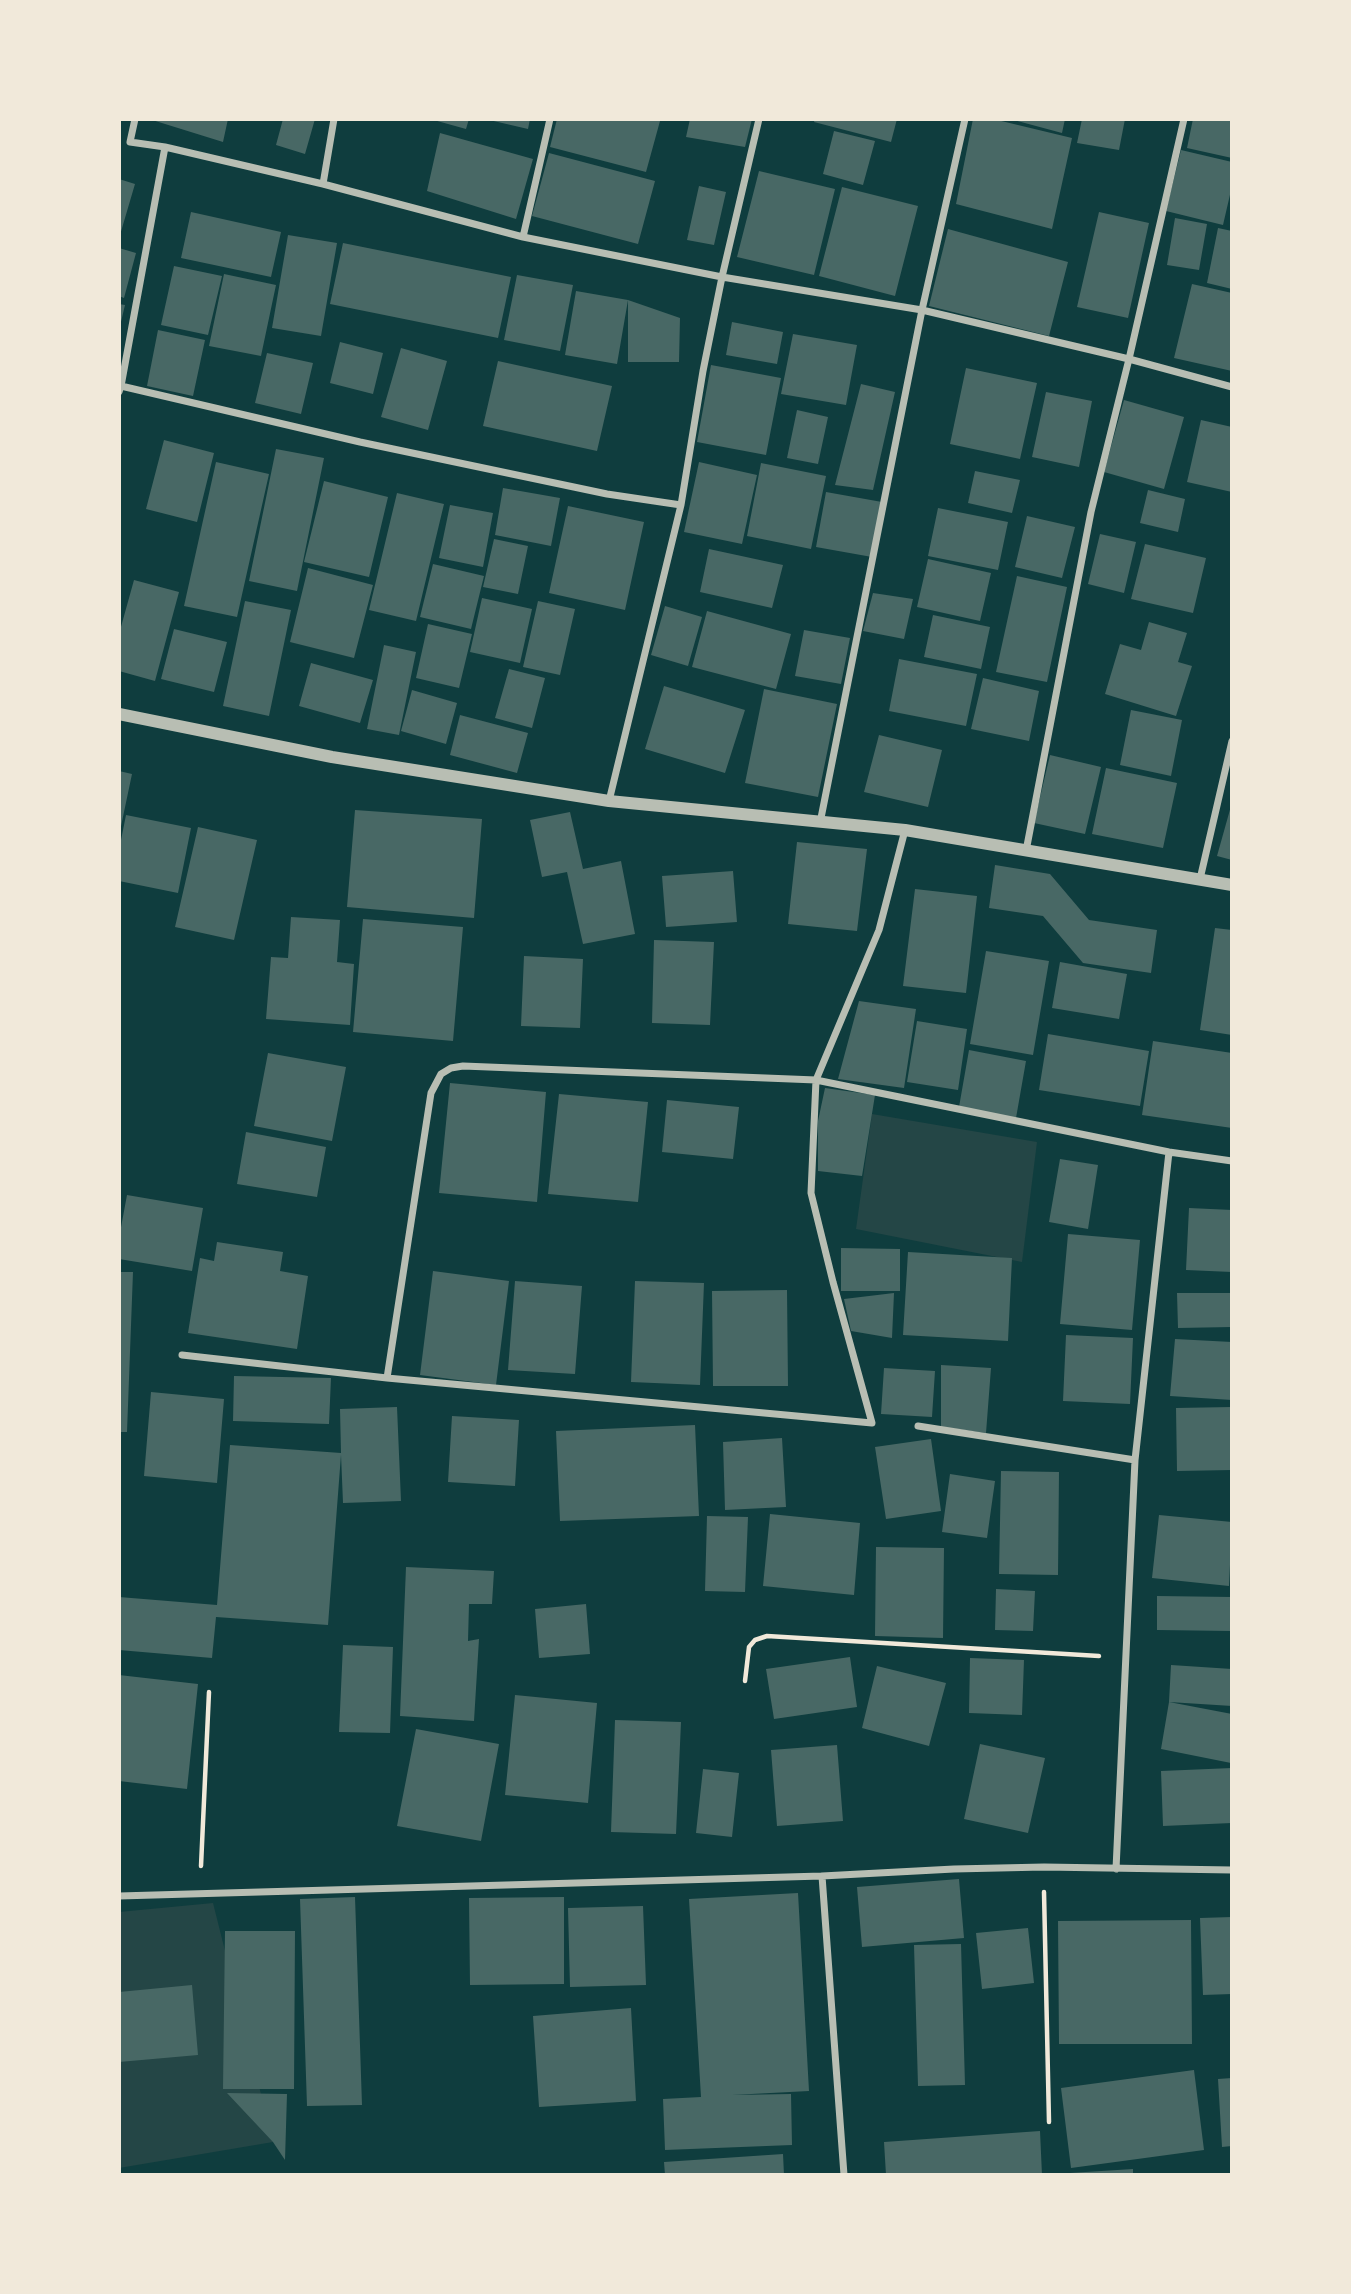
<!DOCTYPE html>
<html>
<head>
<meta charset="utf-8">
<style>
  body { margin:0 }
  #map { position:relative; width:1351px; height:2294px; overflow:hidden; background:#0f3d3e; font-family:Georgia,serif }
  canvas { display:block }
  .frame { position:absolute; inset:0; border:121px solid #f1e9da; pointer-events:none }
</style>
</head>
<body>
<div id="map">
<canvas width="1351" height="2294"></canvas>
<div class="frame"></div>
</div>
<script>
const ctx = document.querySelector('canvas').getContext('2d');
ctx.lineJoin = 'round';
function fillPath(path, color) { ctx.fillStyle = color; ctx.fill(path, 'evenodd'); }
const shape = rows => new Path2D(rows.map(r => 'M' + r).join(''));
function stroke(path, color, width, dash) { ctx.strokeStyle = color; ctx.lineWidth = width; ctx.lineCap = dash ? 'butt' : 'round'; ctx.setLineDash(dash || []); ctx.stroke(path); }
const green = shape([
  [872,1114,1037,1142,1022,1262,856,1229],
  [213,1903,273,2142,119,2168,119,1912]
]);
const building = shape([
  [149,119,228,119,223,142],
  [283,119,315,119,305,154,276,145],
  [430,119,469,119,466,129],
  [485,119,530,119,528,129],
  [557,119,652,119,660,121,646,172,550,147],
  [690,119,752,119,745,147,686,137],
  [815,119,897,119,891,142,814,122],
  [973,119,993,119,1072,138,1052,229,956,204],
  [1010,119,1065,119,1062,133],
  [1082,119,1125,119,1119,150,1077,143],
  [1193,119,1232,119,1232,158,1187,148],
  [834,131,875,141,863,185,823,174],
  [440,133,533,159,516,219,427,191],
  [1181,150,1232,162,1232,186,1223,225,1166,211],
  [549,153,655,181,638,244,532,216],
  [759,171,835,189,814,275,737,257],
  [119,179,135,184,120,235,119,235],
  [699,186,726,192,714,245,687,240],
  [842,187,918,206,895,296,819,276],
  [191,212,281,232,271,277,181,258],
  [1099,212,1149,223,1128,318,1077,307],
  [1175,218,1207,224,1199,270,1167,265],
  [1218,228,1232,231,1232,289,1207,283],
  [948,229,1068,262,1049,336,929,306],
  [288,235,337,243,321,336,272,328],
  [343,243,511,277,498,338,330,304],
  [119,248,136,253,124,298,119,296],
  [174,266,222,276,208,335,161,325],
  [224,274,276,285,261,356,209,346],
  [517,275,573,285,560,351,504,340],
  [1192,284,1232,293,1232,371,1174,358],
  [576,291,628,300,617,364,565,355],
  [628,300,680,318,679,362,628,362],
  [119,304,125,305,120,326,119,326],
  [732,322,783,332,777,364,726,355],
  [158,330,205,340,193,396,147,386],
  [793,334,857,345,846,405,781,394],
  [340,342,383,353,373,394,330,383],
  [401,348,447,361,428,430,381,417],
  [267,353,313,363,301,414,255,403],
  [498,361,612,386,597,451,483,426],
  [711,365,781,378,766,455,697,442],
  [966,368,1037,383,1020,459,950,444],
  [861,384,895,392,873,490,835,485],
  [1046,392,1092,401,1079,467,1032,457],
  [1124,400,1184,417,1164,489,1104,472],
  [797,410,828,417,818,464,787,458],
  [1201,420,1232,427,1232,492,1187,482],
  [164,440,214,453,197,522,146,509],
  [276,449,324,458,297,591,249,581],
  [216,462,269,474,237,617,184,606],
  [699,462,757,475,742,544,684,532],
  [761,463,826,476,811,549,747,536],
  [975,471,1020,480,1012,513,968,503],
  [324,481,388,497,369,577,304,562],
  [503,488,560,498,551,546,495,535],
  [1148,490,1185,499,1178,532,1140,523],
  [826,492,882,502,872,557,816,547],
  [397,493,444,504,416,621,369,610],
  [450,505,493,513,483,567,439,558],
  [568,506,644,522,625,610,549,593],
  [938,508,1008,522,998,570,928,556],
  [1027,516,1075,527,1062,578,1015,567],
  [1100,534,1136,542,1124,593,1088,584],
  [494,539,528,546,518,594,483,587],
  [1145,544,1206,558,1193,613,1131,599],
  [709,549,783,565,772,608,700,592],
  [928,559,991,573,980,621,917,607],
  [433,564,484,576,471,629,420,617],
  [308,568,373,585,354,658,290,642],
  [1017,576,1067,587,1047,682,996,672],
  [134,580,179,592,155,681,119,671,119,634],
  [873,593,913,599,904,639,863,631],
  [482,598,532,609,520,663,470,652],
  [245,601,291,610,269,716,223,706],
  [538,601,575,609,560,675,523,667],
  [665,606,702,617,688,666,651,655],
  [707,611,791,634,776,689,692,667],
  [933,615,990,627,981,669,924,657],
  [1149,622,1187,633,1178,662,1192,666,1176,716,1105,694,1120,644,1141,650],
  [428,624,472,634,459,688,416,678],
  [174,629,227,642,214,692,161,679],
  [804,630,850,638,841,684,795,676],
  [384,645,416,652,399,735,367,729],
  [899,659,977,674,966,726,889,711],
  [311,663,373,680,360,723,299,706],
  [509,669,545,678,532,728,495,718],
  [983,678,1039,691,1029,741,971,729],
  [664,686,745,710,725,773,645,749],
  [764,689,837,704,818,797,745,783],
  [412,690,457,703,446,744,401,731],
  [1131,710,1182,720,1171,776,1120,765],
  [460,715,528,733,517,773,450,755],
  [879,735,942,750,928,807,864,792],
  [1050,755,1101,767,1085,834,1034,823],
  [1106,768,1177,783,1163,848,1092,834],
  [119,771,132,774,120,831,119,831],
  [1231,806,1232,806,1232,860,1217,856],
  [355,810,482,819,474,918,347,907],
  [570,812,583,869,621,861,635,934,583,944,567,872,542,877,530,820],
  [126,815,191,828,178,893,119,881,119,850],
  [198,827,257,840,234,940,175,927],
  [797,842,867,849,857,931,788,924],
  [995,865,1050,874,1089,920,1157,930,1151,973,1083,963,1043,916,989,908],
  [733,871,737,922,666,927,662,876],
  [915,889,977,896,966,993,903,986],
  [291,917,340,920,337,962,354,964,350,1025,266,1019,271,957,288,958],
  [363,919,463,927,453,1041,353,1032],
  [1215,928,1232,930,1232,1035,1200,1030],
  [654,940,714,942,710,1025,652,1023],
  [986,951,1049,961,1033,1055,970,1044],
  [524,956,583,959,580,1028,521,1026],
  [1060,962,1127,974,1119,1019,1052,1008],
  [859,1001,916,1009,904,1088,838,1079],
  [917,1021,967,1029,958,1090,907,1082],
  [1048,1034,1149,1051,1140,1106,1039,1090],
  [1153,1041,1232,1053,1232,1128,1142,1115],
  [969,1050,1026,1061,1016,1118,959,1107],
  [268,1053,346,1067,332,1141,254,1126],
  [450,1083,546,1092,537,1202,439,1193],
  [825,1088,875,1095,862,1176,818,1171,818,1121],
  [559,1094,648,1102,638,1202,548,1194],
  [667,1100,739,1107,733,1159,662,1152],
  [246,1132,326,1147,317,1197,237,1184],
  [1060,1159,1098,1165,1088,1229,1049,1222],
  [127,1195,203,1208,192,1271,119,1259,119,1238],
  [1189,1208,1232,1210,1232,1272,1186,1270],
  [1068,1234,1140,1240,1132,1330,1060,1324],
  [217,1242,283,1252,280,1271,308,1276,297,1349,188,1333,200,1258,214,1261],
  [841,1248,900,1249,900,1291,841,1291],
  [908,1252,1012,1258,1008,1341,903,1335],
  [433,1271,509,1281,496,1385,420,1375],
  [119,1272,133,1272,127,1432,119,1432],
  [515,1281,582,1286,575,1374,508,1370],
  [635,1281,704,1283,700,1385,631,1382],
  [787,1290,788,1386,713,1386,712,1291],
  [894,1293,892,1338,851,1331,844,1299],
  [1177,1293,1232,1293,1232,1327,1178,1328],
  [1066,1335,1133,1338,1130,1404,1063,1401],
  [1175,1339,1232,1342,1232,1400,1170,1396],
  [941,1365,991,1368,986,1433,941,1427],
  [884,1368,935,1371,932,1417,881,1414],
  [234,1376,331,1378,329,1424,233,1421],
  [151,1392,224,1399,217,1483,144,1476],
  [397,1407,401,1501,343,1503,341,1455,328,1625,216,1617,212,1658,119,1650,119,1597,217,1605,230,1445,341,1453,340,1409],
  [1232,1407,1232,1470,1177,1471,1176,1408],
  [452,1416,519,1420,515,1486,448,1482],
  [695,1425,699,1516,560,1521,556,1431],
  [782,1438,786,1507,725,1510,723,1442],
  [931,1439,941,1511,886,1519,875,1447],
  [1001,1471,1059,1472,1058,1575,999,1574],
  [950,1474,995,1481,987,1538,942,1532],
  [770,1514,860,1523,854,1595,763,1586],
  [1159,1515,1232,1522,1229,1586,1152,1578],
  [707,1516,748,1517,745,1592,705,1591],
  [876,1547,944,1548,943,1638,875,1636],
  [406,1567,494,1571,492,1604,469,1604,468,1641,479,1639,474,1721,400,1716],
  [996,1589,1035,1591,1033,1631,995,1630],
  [1157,1596,1232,1597,1232,1631,1157,1630],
  [586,1604,590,1654,539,1658,535,1609],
  [343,1645,393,1647,390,1733,339,1732],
  [850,1657,857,1707,774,1719,766,1669],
  [970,1658,1024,1660,1022,1715,969,1713],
  [1171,1665,1232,1669,1232,1706,1169,1702],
  [877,1666,946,1683,929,1746,862,1728],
  [119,1675,198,1684,187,1789,119,1781],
  [515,1695,597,1703,588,1803,505,1795],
  [1169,1702,1232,1714,1231,1763,1161,1749],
  [615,1720,681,1722,676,1834,611,1832],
  [416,1729,499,1744,481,1841,397,1826],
  [980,1744,1045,1758,1028,1833,964,1819],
  [837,1745,843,1821,777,1826,771,1750],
  [1232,1768,1232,1823,1163,1826,1161,1771],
  [703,1769,739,1773,732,1837,696,1833],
  [959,1879,964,1938,862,1947,857,1887],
  [798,1893,809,2091,732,2095,791,2094,792,2145,665,2150,663,2099,701,2097,689,1899],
  [355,1897,362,2105,307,2106,300,1899],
  [564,1897,564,1984,470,1985,469,1898],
  [643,1906,646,1985,570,1987,568,1908],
  [1232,1917,1232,1994,1203,1995,1200,1918],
  [1191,1920,1192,2044,1059,2044,1058,1921],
  [1028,1928,1034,1983,982,1989,976,1933],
  [225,1931,295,1931,294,2089,223,2089],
  [961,1944,965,2085,918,2086,914,1945],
  [192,1985,198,2055,119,2062,119,1992],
  [631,2008,636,2101,539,2107,533,2016],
  [1194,2070,1204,2150,1071,2168,1061,2088],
  [1232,2078,1232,2146,1222,2147,1218,2079],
  [227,2093,287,2094,285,2160,273,2142],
  [1040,2131,1042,2175,886,2175,884,2142],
  [783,2154,784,2175,665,2175,664,2162],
  [1133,2169,1133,2175,1070,2175,1070,2173]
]);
const path = shape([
  [745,1681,749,1647,755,1640,767,1636,1099,1656],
  [201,1866,209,1692],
  [1044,1892,1049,2122]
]);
const minor = shape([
  [135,119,130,142,165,147,323,184,334,119],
  [759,119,722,277,922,310,1129,359,1184,119],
  [323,184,523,237],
  [121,386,165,147],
  [119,392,121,386,360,442,607,494,681,505,703,371,722,277,523,237,550,119],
  [609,801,681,505],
  [820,823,922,310,965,119],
  [1026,851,1091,512,1129,359,1232,387],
  [1200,879,1232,741],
  [182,1355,387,1378,872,1423,833,1282,811,1193,816,1080,879,930,905,830],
  [387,1378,431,1093,441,1074,451,1068,463,1066,816,1080,1169,1152,1232,1161],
  [918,1426,1135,1460],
  [1116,1869,1135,1460,1169,1152],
  [822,1876,844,2175],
  [119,1896,822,1876,954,1869,1044,1867,1232,1870]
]);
const tertiary = shape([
  [119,714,332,757,609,801,905,830,1232,885]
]);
fillPath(green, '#244646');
fillPath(building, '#486865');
stroke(path, '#f1e9da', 4.5);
stroke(minor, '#b8beb3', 7);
stroke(tertiary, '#b8beb3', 12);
</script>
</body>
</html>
